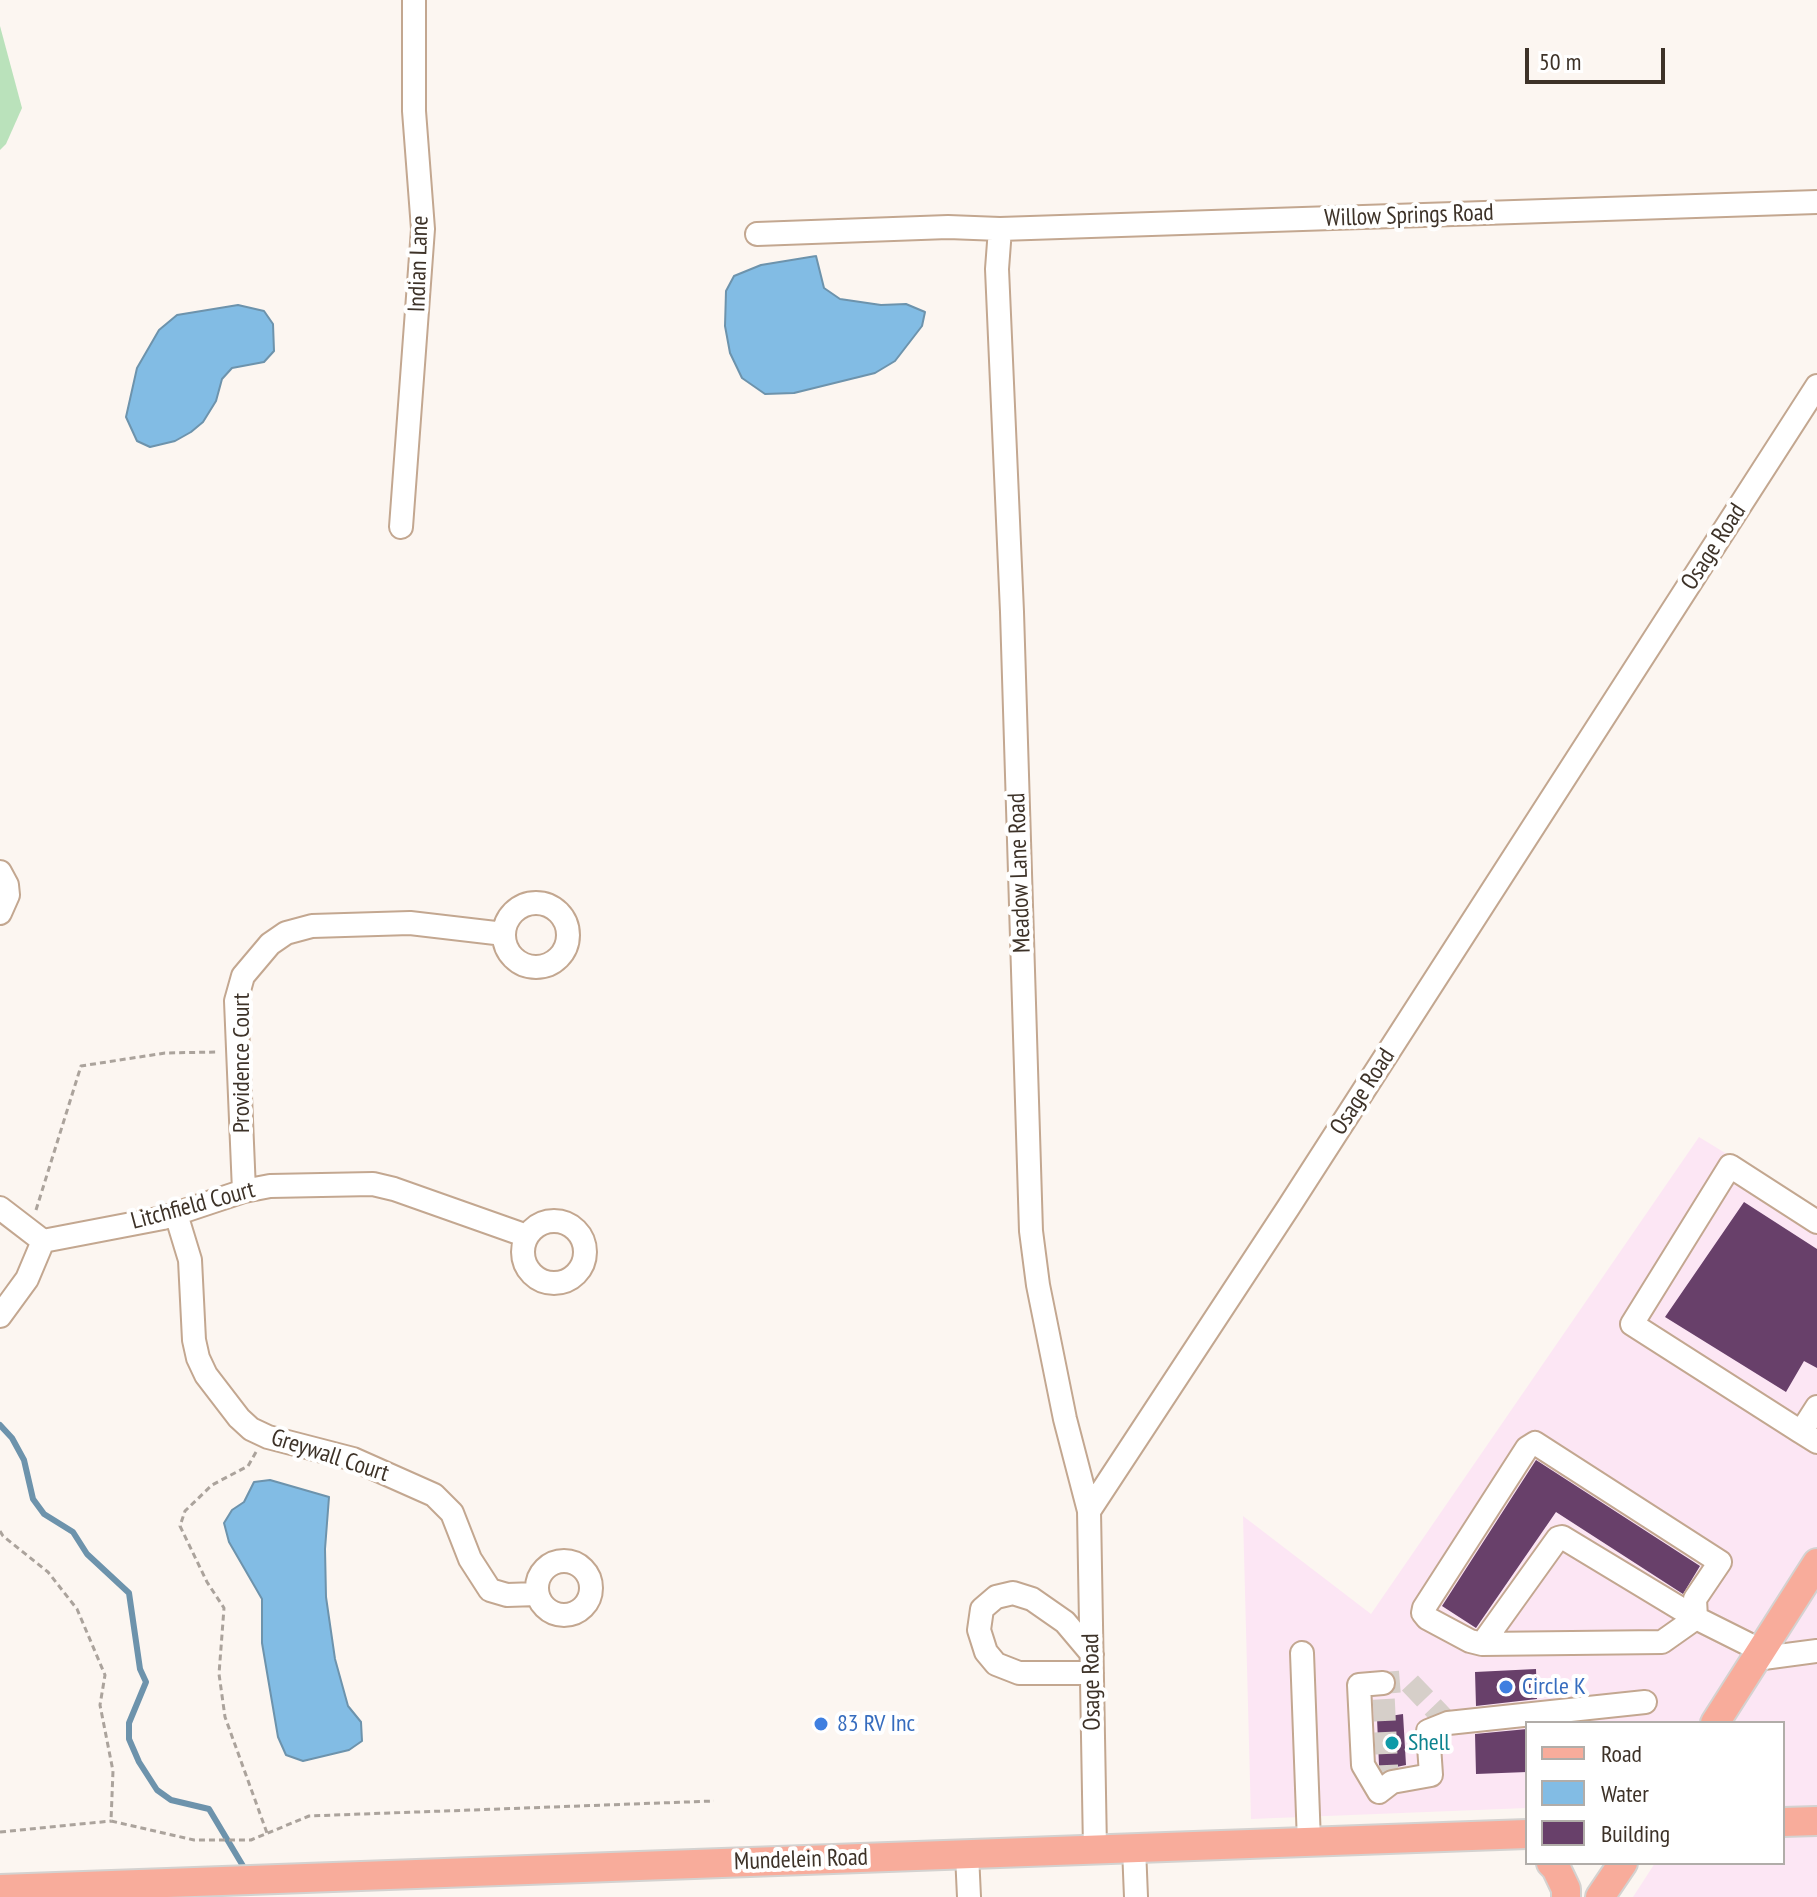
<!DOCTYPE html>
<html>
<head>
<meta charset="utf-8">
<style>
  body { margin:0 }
  #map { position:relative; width:1817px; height:1897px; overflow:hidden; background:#fcf6f1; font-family:"PT Sans Narrow",sans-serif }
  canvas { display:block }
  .legend { position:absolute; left:1525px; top:1721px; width:260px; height:144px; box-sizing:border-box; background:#fff; border:2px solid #b1ada9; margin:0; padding:10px 14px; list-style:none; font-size:24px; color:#3d3228 }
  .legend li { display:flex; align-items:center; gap:16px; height:40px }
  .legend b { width:40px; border:2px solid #b1ada9 }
  .scale { position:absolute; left:1525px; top:48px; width:140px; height:36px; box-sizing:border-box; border:4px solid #3d3228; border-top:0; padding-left:10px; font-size:24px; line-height:28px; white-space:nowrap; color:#3d3228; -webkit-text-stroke:6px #fff; paint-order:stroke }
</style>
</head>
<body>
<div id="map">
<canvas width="1817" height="1897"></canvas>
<ul class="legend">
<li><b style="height:10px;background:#f8ac9b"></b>Road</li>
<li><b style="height:22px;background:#82bce4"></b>Water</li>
<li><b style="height:22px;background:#68406a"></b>Building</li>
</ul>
<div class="scale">50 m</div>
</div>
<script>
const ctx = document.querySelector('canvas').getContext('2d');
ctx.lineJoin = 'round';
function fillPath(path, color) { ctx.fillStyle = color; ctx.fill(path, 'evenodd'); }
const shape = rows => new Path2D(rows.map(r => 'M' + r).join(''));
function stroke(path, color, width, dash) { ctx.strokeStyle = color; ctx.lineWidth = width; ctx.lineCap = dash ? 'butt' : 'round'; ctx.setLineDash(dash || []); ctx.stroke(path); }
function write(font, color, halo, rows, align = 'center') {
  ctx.font = font + ' "PT Sans Narrow",sans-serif'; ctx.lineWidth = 8; ctx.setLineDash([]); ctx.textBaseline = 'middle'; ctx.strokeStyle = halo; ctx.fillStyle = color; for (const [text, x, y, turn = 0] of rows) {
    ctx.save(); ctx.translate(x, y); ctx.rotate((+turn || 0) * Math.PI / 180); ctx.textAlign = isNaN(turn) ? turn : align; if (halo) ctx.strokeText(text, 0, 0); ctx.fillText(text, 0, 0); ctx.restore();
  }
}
const commercial = shape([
  [1699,1137,1817,1209,1817,1897,1633,1897,1655,1863,1783,1863,1783,1723,1527,1723,1527,1808,1251,1819,1243,1516,1371,1614]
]);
const green = shape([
  [0,26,22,108,6,144,0,150]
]);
const water = shape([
  [816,256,824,288,840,299,881,305,906,304,925,312,922,326,895,361,875,373,794,393,765,394,742,378,730,353,725,326,726,291,734,276,761,265,816,256],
  [238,305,264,311,273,324,274,351,264,362,232,368,222,379,216,401,203,422,191,432,175,441,150,447,137,441,126,417,137,368,159,330,177,315,238,305],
  [270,1480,329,1497,325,1549,326,1597,335,1659,348,1706,361,1722,362,1741,349,1750,303,1761,286,1755,278,1737,262,1643,262,1599,229,1542,224,1523,232,1510,244,1502,254,1482,270,1480]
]);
const stream = shape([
  [0,1425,12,1438,24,1460,33,1499,44,1514,73,1532,87,1554,129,1593,140,1669,146,1682,129,1723,129,1739,139,1762,157,1790,171,1800,209,1809,246,1871]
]);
const building = shape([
  [1744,1202,1817,1249,1817,1368,1804,1361,1786,1392,1665,1317],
  [1536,1460,1700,1566,1683,1594,1556,1512,1476,1628,1442,1606],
  [1536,1669,1537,1699,1476,1706,1475,1672],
  [1403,1714,1406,1765,1382,1770,1379,1765,1377,1718],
  [1527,1729,1527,1772,1476,1774,1475,1734]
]);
const minorTunnel = shape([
  [1388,1787,1383,1683,1408,1681,1448,1723]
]);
const path = shape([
  [36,1210,81,1066,165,1053,218,1052],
  [256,1452,248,1466,212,1485,185,1511,180,1526,207,1582,224,1608,219,1674,225,1717,267,1833],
  [0,1531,3,1536,48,1572,77,1609,105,1675,100,1705,113,1771,111,1821,194,1840,251,1840,309,1816,714,1801],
  [0,1832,111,1821]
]);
const minor = shape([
  [1000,229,997,269,1012,612,1031,1231,1038,1285,1065,1419,1089,1511],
  [757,234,948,227,1000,229,1817,202],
  [401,527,423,229,414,111,414,0],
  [0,872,7,885,8,895,0,913],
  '504 935a32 32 0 1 1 64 0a32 32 0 1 1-64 0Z',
  [244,1191,236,1001,243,976,270,944,286,933,312,926,410,923,504,934],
  [0,1208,43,1241],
  [176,1214,190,1260,194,1340,198,1358,206,1375,239,1418,251,1429,268,1437,353,1459,434,1495,452,1513,470,1559,490,1590,507,1595,537,1594],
  '523 1252a31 31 0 1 1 62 0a31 31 0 1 1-62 0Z',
  [43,1241,163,1218,244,1191,270,1186,373,1184,394,1189,527,1236],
  [0,1316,27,1279,43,1241],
  [1817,1407,1801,1432,1817,1442],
  [1801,1432,1632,1324,1730,1166,1817,1222],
  '537 1588a27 27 0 1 1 54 0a27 27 0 1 1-54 0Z',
  [1482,1644,1558,1538,1562,1537,1696,1618,1662,1642,1482,1644,1470,1641,1427,1618,1423,1613,1424,1608,1527,1448,1535,1443,1720,1562,1695,1599,1696,1618,1762,1651],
  [1302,1653,1309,1842],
  [1092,1654,1065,1622,1032,1599,1013,1593,996,1597,982,1609,979,1630,986,1652,996,1664,1019,1673,1092,1673],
  [1756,1659,1817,1651],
  [1383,1683,1359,1685,1363,1765,1379,1792,1392,1782,1431,1775,1428,1731,1448,1723,1645,1702],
  [1134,1848,1136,1897],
  [1095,1849,1089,1511,1288,1208,1817,386],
  [967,1854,969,1897]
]);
const major = shape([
  [1715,1723,1817,1563],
  [1783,1822,1817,1821],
  [1551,1863,1556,1868,1566,1889,1566,1897],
  [0,1889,1527,1834],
  [1600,1897,1623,1863]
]);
const markers = [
  [1506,1687,8,"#3f7fe0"],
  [821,1724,8,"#3f7fe0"],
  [1392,1743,8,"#0f9aa8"]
];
const streetNames = [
  ["Willow Springs Road",1409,216,-2],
  ["Indian Lane",419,264,-88],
  ["Osage Road",1714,547,-57],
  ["Meadow Lane Road",1020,873,-92],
  ["Providence Court",242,1063,-90],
  ["Osage Road",1363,1092,-57],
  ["Litchfield Court",193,1206,-15],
  ["Greywall Court",330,1456,18],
  ["Osage Road",1092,1682,-91],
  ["Mundelein Road",801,1860,-2]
];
const shopNames = [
  ["Circle K",1522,1687],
  ["83 RV Inc",837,1724]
];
const cultureNames = [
  ["Shell",1408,1743]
];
fillPath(commercial, '#fce6f4');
fillPath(green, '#bae2bb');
fillPath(water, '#82bce4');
stroke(water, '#6d93ac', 2);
stroke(stream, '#6d93ac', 6);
fillPath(building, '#68406a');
stroke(minorTunnel, '#d6cfc9', 22, [22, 11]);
stroke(minor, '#c3a790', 26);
stroke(major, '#d4d2d0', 32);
stroke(path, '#aba39c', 3, [6, 4]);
stroke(minor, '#fff', 22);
stroke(major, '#f8ac9b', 28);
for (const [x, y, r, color] of markers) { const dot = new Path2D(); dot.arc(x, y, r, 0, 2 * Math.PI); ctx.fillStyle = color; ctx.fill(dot); stroke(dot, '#fff', 3); }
write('24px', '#3d3228', '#fff', streetNames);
write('24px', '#366cbe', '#fff', shopNames, 'left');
write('24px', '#0d838f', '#fff', cultureNames, 'left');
</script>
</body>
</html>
